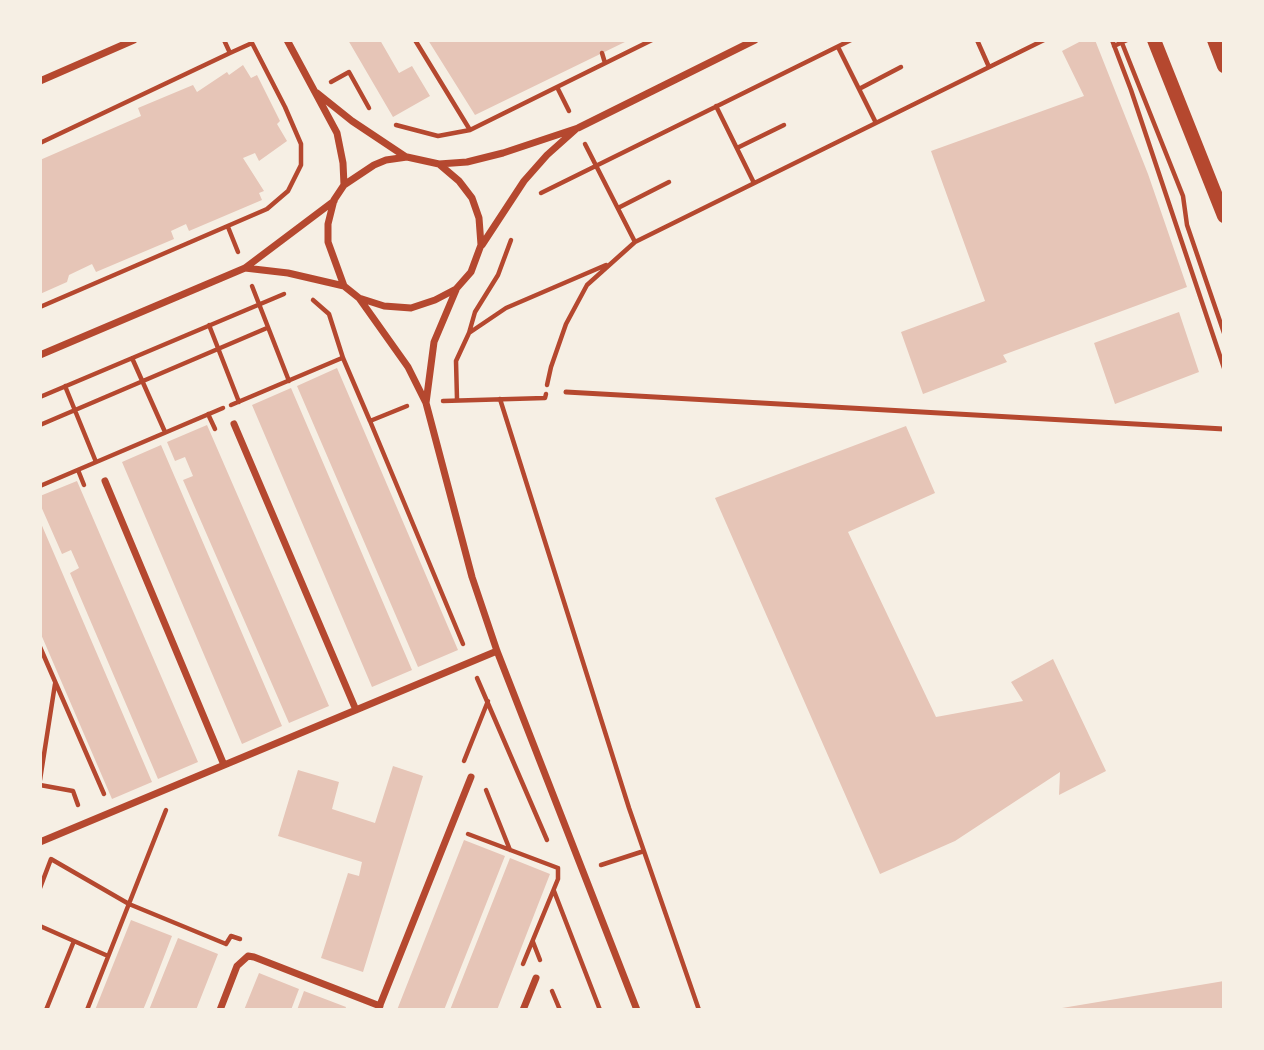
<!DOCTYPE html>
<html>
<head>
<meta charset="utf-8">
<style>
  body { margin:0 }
  #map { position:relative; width:1264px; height:1050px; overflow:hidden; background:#f6efe4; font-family:"Fira Sans",sans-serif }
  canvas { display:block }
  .frame { position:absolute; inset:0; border:42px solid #f6efe4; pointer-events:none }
</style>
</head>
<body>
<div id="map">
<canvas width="1264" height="1050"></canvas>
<div class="frame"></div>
</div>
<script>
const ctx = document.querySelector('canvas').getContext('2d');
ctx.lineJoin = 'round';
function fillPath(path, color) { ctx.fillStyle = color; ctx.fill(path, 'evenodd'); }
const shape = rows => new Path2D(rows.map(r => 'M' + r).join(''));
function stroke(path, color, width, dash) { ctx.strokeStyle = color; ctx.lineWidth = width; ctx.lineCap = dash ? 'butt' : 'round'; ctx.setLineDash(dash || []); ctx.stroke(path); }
const building = shape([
  [348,40,380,40,399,73,412,66,430,96,393,117],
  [428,40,629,40,475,115],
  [1083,40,1095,40,1148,174,1187,287,1003,355,1007,362,923,394,901,332,985,301,931,151,1084,96,1062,51],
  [243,65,251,78,257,75,280,121,277,124,287,141,259,161,255,153,243,158,264,191,259,193,262,200,189,231,186,224,171,231,174,239,96,272,92,264,69,275,67,282,40,294,40,160,141,116,138,108,193,85,197,92,227,72,229,75],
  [1179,312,1199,372,1115,404,1094,343],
  [337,368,458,650,418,667,297,386],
  [291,388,412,670,372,687,252,405],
  [207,425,329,706,289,723,183,480,193,476,185,457,175,461,167,442],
  [906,426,935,493,848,532,936,717,1023,701,1011,682,1053,659,1106,771,1059,795,1060,772,955,841,880,874,715,498],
  [161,445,282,726,242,744,122,462],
  [77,481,198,762,158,779,70,573,79,568,71,550,62,554,40,504,40,496],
  [40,521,152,782,112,799,40,632],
  [393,766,423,776,363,972,321,958,348,873,359,876,362,862,278,836,298,770,339,782,332,809,375,823],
  [464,840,505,856,475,932,444,1010,397,1010],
  [510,858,550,874,497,1010,450,1010],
  [131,920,172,936,150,993,143,1010,95,1010],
  [178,938,218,954,196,1010,149,1010],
  [259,973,299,989,291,1010,244,1010],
  [1224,981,1224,1010,1062,1010,1062,1008],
  [304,991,346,1007,345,1010,297,1010]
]);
const path = shape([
  [415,40,470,130],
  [977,40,989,67],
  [1112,40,1131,90,1224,368],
  [1122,43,1183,196,1187,225,1224,333],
  [1114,46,1127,40],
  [838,47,876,123],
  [602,53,605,63],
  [331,82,349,72,369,108],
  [557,87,569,111],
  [859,89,901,67],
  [716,106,754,183],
  [396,125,438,136,470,130,652,40],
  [40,143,230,53],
  [585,144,635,242],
  [737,148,784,125],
  [541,193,851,40],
  [618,208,669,182],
  [228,227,238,252],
  [252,286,289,381],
  [313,300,329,314,343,358,370,421],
  [40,307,267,209,288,191,301,165,301,144,285,107,252,43,230,53,224,40],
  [209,325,239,402],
  [469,333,475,312,498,275,511,240],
  [132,358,165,432],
  [547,385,551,367,566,324,587,285,635,242,1044,40],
  [65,386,96,462],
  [40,397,284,294],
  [457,399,456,361,469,333,506,308,606,265],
  [500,399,629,808,699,1010],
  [443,401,545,398,546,394],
  [231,405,342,358],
  [407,406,370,421,463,644],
  [208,414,215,429],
  [40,425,267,328],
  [78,470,84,485],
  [40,486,223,408],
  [40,647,104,794],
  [477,678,547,840],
  [464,761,488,701],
  [40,780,55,684],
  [40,785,73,791,78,805],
  [486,790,510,850],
  [468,834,558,868],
  [601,865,644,851],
  [40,888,51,859,129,904,226,944],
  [554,891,600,1010],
  [40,926,108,956],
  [533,942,540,960],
  [226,944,231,936,240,939],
  [523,964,558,879,558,868],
  [552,991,560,1010],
  [46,1010,74,941],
  [87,1010,166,810]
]);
const service = shape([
  [566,392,1224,429]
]);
const minor = shape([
  [287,40,337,133,343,163,344,185],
  [40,81,134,40],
  [317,93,352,121,406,157],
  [407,157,439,164,459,181,472,198,479,218,481,245,471,272,456,289,435,300,411,308,384,306,359,298,344,286,328,242,328,224,334,200,344,185,374,165,386,160,407,157],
  [439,164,467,162,503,153,578,128,755,40],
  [482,245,524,181,547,155,575,130],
  [245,268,288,273,344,286],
  [359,298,408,367,426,403,472,577,497,651,637,1010],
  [40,355,245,268,334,201],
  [426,403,434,342,456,290],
  [234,424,356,710],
  [105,481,224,765],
  [40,842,497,651],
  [220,1010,237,966,248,956,254,957,380,1006],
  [378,1010,471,777],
  [523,1010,536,978]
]);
const secondary = shape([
  [1154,40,1224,216],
  [1214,40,1224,66]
]);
fillPath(building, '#e6c5b7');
stroke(path, '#b5482f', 4.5);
stroke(service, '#b5482f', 5);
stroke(minor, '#b5482f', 7);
stroke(secondary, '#b5482f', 14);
</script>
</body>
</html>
